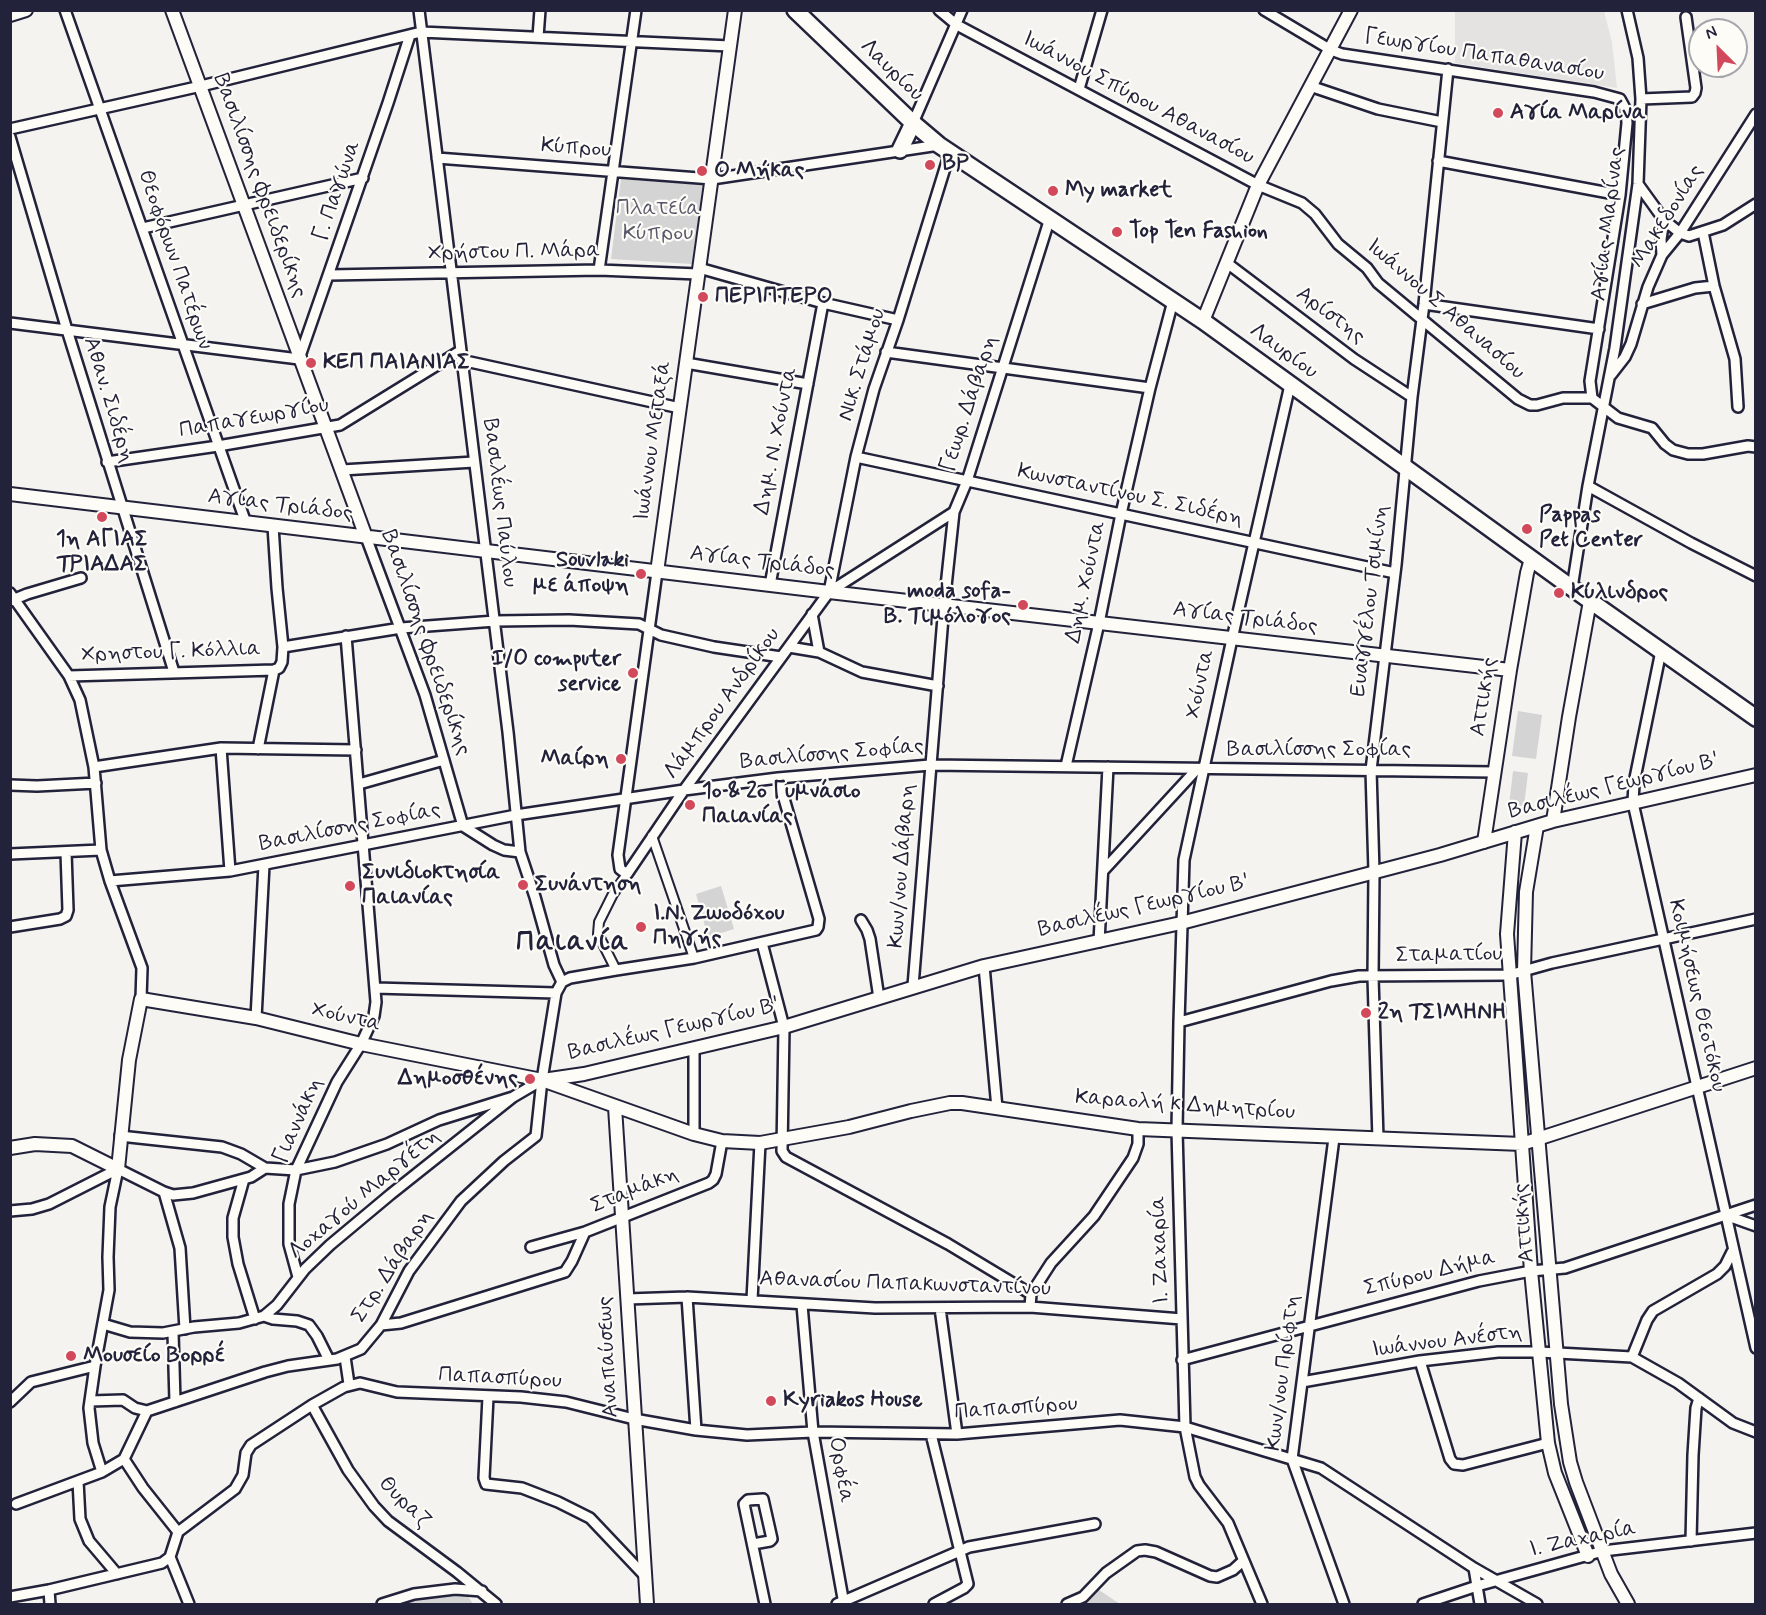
<!DOCTYPE html>
<html>
<head>
<meta charset="utf-8">
<style>
  body { margin:0 }
  #map { position:relative; width:1766px; height:1615px; overflow:hidden; background:#f4f3ef; font-family:Mynerve,sans-serif }
  canvas { display:block }
  .frame { position:absolute; inset:0; border:12px solid #22223b; pointer-events:none }
  .north { position:absolute; left:1688px; top:18px; width:60px; height:60px; box-sizing:border-box; background:#fdfcf7; border:2px solid #a5a5ac; border-radius:50%; rotate:336deg; font-size:16px; font-weight:700; line-height:24px; text-align:center; color:#22223b }
  .north::after { content:''; display:block; margin:auto; width:21px; height:27px; background:#d1495b; clip-path:polygon(50% 0,100% 100%,50% 72%,0 100%) }
</style>
</head>
<body>
<div id="map">
<canvas width="1766" height="1615"></canvas>
<div class="frame"></div>
<div class="north">N</div>
</div>
<script>
const ctx = document.querySelector('canvas').getContext('2d');
ctx.lineJoin = 'round';
function fillPath(path, color) { ctx.fillStyle = color; ctx.fill(path, 'evenodd'); }
const shape = rows => new Path2D(rows.map(r => 'M' + r).join(''));
function stroke(path, color, width, dash) { ctx.strokeStyle = color; ctx.lineWidth = width; ctx.lineCap = dash ? 'butt' : 'round'; ctx.setLineDash(dash || []); ctx.stroke(path); }
function write(font, color, halo, rows, align = 'center') {
  ctx.font = font + ' Mynerve,sans-serif'; ctx.lineWidth = 4.5; ctx.setLineDash([]); ctx.textBaseline = 'middle'; ctx.strokeStyle = halo; ctx.fillStyle = color; for (const [text, x, y, turn = 0] of rows) {
    ctx.save(); ctx.translate(x, y); ctx.rotate((+turn || 0) * Math.PI / 180); ctx.textAlign = isNaN(turn) ? turn : align; if (halo) ctx.strokeText(text, 0, 0); ctx.fillText(text, 0, 0); ctx.restore();
  }
}
const built = shape([
  [1455,11,1604,11,1612,42,1617,88,1455,63]
]);
const green = shape([
  [621,179,703,185,692,264,611,259],
  [1518,711,1542,715,1536,759,1512,756],
  [1513,771,1528,773,1524,806,1509,805],
  [721,886,734,929,708,937,696,894],
  [1096,1588,1120,1604,1070,1604],
  [455,1593,466,1593,473,1604,395,1604,415,1598]
]);
const pedestrian = shape([
  [652,836,694,958],
  [616,970,598,934,599,922,613,894,627,874]
]);
const minor = shape([
  [65,10,246,523],
  [419,10,508,732,520,852,535,897,554,965,562,982],
  [939,10,957,25,1258,185,1302,203,1315,214,1338,244,1367,268,1378,283,1518,399,1530,405,1537,405,1563,398,1592,398,1618,418,1652,428,1665,444,1673,450,1688,454,1703,454,1748,446,1756,447],
  [1264,10,1331,50,1342,54,1594,92,1620,99,1626,110,1627,123,1620,195,1590,381,1592,398],
  [538,37,540,10],
  [1310,86,1378,109,1442,122],
  [1079,89,1102,10],
  [1641,99,1692,97,1695,93,1696,88,1686,17],
  [913,123,962,10],
  [10,129,201,86,421,32,730,46],
  [10,137,67,330,174,672],
  [437,158,712,179,939,145],
  [1438,161,1620,195],
  [1638,184,1664,220,1680,233,1689,236,1723,225,1756,204],
  [143,228,363,178],
  [1703,232,1714,286,1735,359,1738,407],
  [1662,255,1661,239,1664,220],
  [1227,263,1354,359,1412,397],
  [699,268,823,303,898,320],
  [599,270,636,10],
  [329,275,599,270,698,274],
  [1424,304,1599,329],
  [1642,304,1695,288,1714,286],
  [10,323,299,359,388,103,410,35],
  [886,352,1150,388],
  [461,360,680,408],
  [686,363,808,384],
  [1611,375,1625,357,1631,344,1648,287,1662,255,1680,233,1756,114],
  [856,457,1395,573],
  [107,462,218,446,340,425,460,351],
  [342,470,474,462],
  [1588,486,1691,543,1756,576],
  [366,537,425,695,463,826,493,845,504,850,520,852],
  [657,572,618,855,620,869,627,874,684,790,829,592,954,512],
  [770,585,823,303],
  [1572,588,1588,486,1615,348,1638,184,1641,99,1638,58,1627,10],
  [829,592,856,457,874,389,898,320,950,152],
  [10,593,69,676,80,700,94,767,101,850,110,881,142,968,141,999],
  [10,601,27,594,81,578],
  [812,614,819,652],
  [283,647,401,628,495,621,569,620,639,624,661,635,714,647,781,657],
  [789,647,819,652,862,672,938,686],
  [1661,651,1634,783,1633,803,1756,1348],
  [69,676,274,670],
  [221,748,230,871],
  [258,749,274,670,279,668,282,662,283,647,277,588,273,526],
  [1066,766,1099,623,1121,514,1150,388,1173,301],
  [94,767,221,748,356,750],
  [359,784,444,760],
  [10,785,37,786,96,783],
  [10,854,101,850],
  [1103,871,1197,769],
  [110,881,230,871,516,815,684,790,778,778,930,765,1494,772],
  [861,920,867,930,870,939,879,998],
  [10,927,60,919,66,916,68,910,66,852],
  [1099,942,1108,767],
  [762,943,784,1027,782,1151,786,1157,948,1244,1031,1294,1030,1307],
  [984,966,997,1108],
  [562,982,570,978,616,970,694,958,816,930,818,927,819,919,778,778],
  [913,986,944,605,954,512,967,481,1050,218],
  [375,988,556,993],
  [256,1018,264,865],
  [1179,1022,1331,981,1359,976,1509,975,1552,963,1756,919],
  [694,1049,694,1134],
  [120,1136,222,1147,241,1154,265,1168,296,1170,335,1162,387,1144,439,1120,513,1097,542,1080],
  [1334,1138,1292,1459,1344,1604],
  [1378,1139,1373,977,1374,872,1371,770,1396,565,1412,397,1424,304,1448,69],
  [118,1169,164,1192,180,1248,185,1329],
  [244,1179,233,1218,233,1237,238,1264,255,1319],
  [164,1192,173,1195,193,1193,251,1177,265,1168],
  [10,1211,32,1209,49,1204,118,1169],
  [1725,1215,1756,1226],
  [531,1247,585,1232,709,1183,713,1180,716,1174,722,1141],
  [298,1277,289,1244,289,1204,296,1170,337,1082,361,1044,374,1016,376,1002,346,636],
  [1031,1294,1051,1263,1094,1216,1133,1158,1138,1144,1138,1129],
  [687,1297,696,1430],
  [627,1299,687,1297,875,1308,1030,1307,1182,1319],
  [752,1300,760,1143],
  [802,1305,813,1432,844,1604],
  [940,1308,957,1434],
  [264,1316,273,1319,297,1321,309,1325,317,1336,329,1360],
  [103,1324,130,1332,163,1333,194,1327,239,1323,264,1316,277,1305,305,1269,330,1245,391,1194,513,1097],
  [381,1325,401,1323,565,1272,572,1261,585,1232],
  [173,1332,175,1402],
  [345,1357,349,1384],
  [1632,1357,1647,1320,1653,1311,1717,1274,1725,1266,1732,1252],
  [1182,1360,1479,1281,1531,1271,1565,1268,1756,1205],
  [1420,1361,1450,1459,1454,1464,1463,1465,1548,1443],
  [1302,1382,1420,1361,1498,1352,1539,1352,1632,1357,1678,1383,1733,1423,1756,1432],
  [488,1397,484,1478,486,1484,522,1488,558,1502,590,1518,644,1575],
  [90,1401,123,1400,135,1408,147,1411],
  [10,1402,31,1382,95,1366],
  [312,1405,348,1470,374,1506,388,1521,457,1572,496,1604],
  [931,1434,968,1584,964,1588,934,1604],
  [124,1459,143,1488,178,1532],
  [102,1472,93,1443,89,1408,95,1366,109,1290,108,1257,110,1207,118,1169],
  [78,1481,80,1519,89,1541,117,1574],
  [16,1504,102,1472,124,1459,147,1411,265,1372,288,1366,337,1359,361,1349,381,1325,409,1271,461,1201,504,1161,536,1136,542,1080,556,993,562,982],
  [1691,1541,1693,1455,1696,1408,1699,1398],
  [753,1544,770,1541,772,1539,763,1499,748,1500,744,1504,765,1604],
  [170,1557,189,1604],
  [1474,1568,1480,1604],
  [49,1590,50,1604],
  [10,1597,49,1590,162,1563,170,1557,178,1532,235,1489,243,1475,246,1453,251,1445,312,1405,344,1387,360,1383,397,1392,521,1397,566,1402,634,1419,696,1430,747,1435,813,1432,957,1434,1120,1420,1185,1427,1321,1468,1474,1568,1537,1604],
  [382,1604,414,1594,455,1589,482,1591],
  [837,1604,969,1547,1095,1524],
  [1067,1604,1083,1597,1106,1573,1137,1551,1145,1550,1156,1552,1210,1576,1217,1577,1233,1570,1243,1561],
  [1262,1604,1228,1523,1199,1485,1195,1477,1185,1427,1177,1130,1179,1022,1184,860,1232,639,1290,385],
  [1423,1604,1477,1586,1603,1551,1756,1533]
]);
const tertiary = shape([
  [172,10,366,537],
  [10,15,26,10],
  [1203,321,1258,185,1351,10],
  [10,494,829,592,1510,670],
  [657,572,735,10],
  [1553,821,1569,717,1590,601],
  [1537,826,1526,892,1524,971,1561,1404,1570,1462,1576,1482,1611,1574,1628,1604],
  [1515,832,1507,934,1531,1271,1539,1352,1548,1443,1555,1473,1588,1556],
  [1484,842,1510,670,1527,573,1531,559],
  [543,1080,584,1074,784,1027,984,966,1181,923,1440,855,1553,821,1756,775],
  [615,1107,647,1604],
  [10,1148,35,1144,72,1146,118,1169,129,1060,141,999,256,1018,361,1044,542,1080,694,1134,722,1141,760,1143,849,1127,911,1111,950,1103,962,1103,1138,1129,1522,1144,1756,1068]
]);
const primary = shape([
  [795,10,913,123,939,145,1203,321,1572,588,1756,718],
  [900,150,913,123]
]);
const markers = [
  [1498,113,6,"#d1495b"],
  [930,165,6,"#d1495b"],
  [702,171,6,"#d1495b"],
  [1053,191,6,"#d1495b"],
  [1117,232,6,"#d1495b"],
  [703,297,6,"#d1495b"],
  [311,363,6,"#d1495b"],
  [102,517,6,"#d1495b"],
  [1527,529,6,"#d1495b"],
  [641,574,6,"#d1495b"],
  [1559,593,6,"#d1495b"],
  [1023,605,6,"#d1495b"],
  [633,673,6,"#d1495b"],
  [621,759,6,"#d1495b"],
  [690,805,6,"#d1495b"],
  [523,885,6,"#d1495b"],
  [350,886,6,"#d1495b"],
  [641,927,6,"#d1495b"],
  [1366,1013,6,"#d1495b"],
  [530,1079,6,"#d1495b"],
  [71,1356,6,"#d1495b"],
  [771,1401,6,"#d1495b"]
];
const streetNames = [
  ["Γεωργίου Παπαθανασίου",1484,56,9],
  ["Λαυρίου",891,71,44],
  ["Ιωάννου Σπύρου Αθανασίου",1138,99,28],
  ["Κύπρου",576,149,4],
  ["Βασιλίσσης Φρειδερίκης",259,186,70],
  ["Γ. Παγώνα",338,191,-71],
  ["Μακεδονίας",1668,217,-58],
  ["Αγίας Μαρίνας",1609,224,-83],
  ["Χρήστου Π. Μάρα",514,253,-1],
  ["Θεοφόρων Πατέρων",174,260,71],
  ["Ιωάννου Σ Αθανασίου",1445,310,41],
  ["Αρίστης",1330,316,37],
  ["Λαυρίου",1283,352,36],
  ["Νικ. Στάμου",863,365,-73],
  ["Αθαν. Σιδέρη",108,400,73],
  ["Γεωρ. Δάβαρη",970,404,-72],
  ["Παπαγεωργίου",254,419,-10],
  ["Ιωάννου Μεταξά",654,441,-82],
  ["Δημ. Ν. Χούντα",777,441,-79],
  ["Κωνσταντίνου Σ. Σιδέρη",1130,496,12],
  ["Βασιλέως Παύλου",499,503,83],
  ["Αγίας Τριάδος",280,506,7],
  ["Αγίας Τριάδος",762,563,7],
  ["Δημ. Χούντα",1087,582,-78],
  ["Ευαγγέλου Τσιμίνη",1371,601,-83],
  ["Αγίας Τριάδος",1245,619,7],
  ["Βασιλίσσης Φρειδερίκης",425,643,71],
  ["Χρηστου Γ. Κόλλια",171,653,-2],
  ["Χούντα",1201,684,-78],
  ["Αττικής",1485,697,-81],
  ["Λάμπρου Ανδρίκου",723,704,-54],
  ["Βασιλίσσης Σοφίας",1319,750],
  ["Βασιλίσσης Σοφίας",832,755,-5],
  ["Βασιλέως Γεωργίου Β'",1614,787,-14],
  ["Βασιλίσσης Σοφίας",350,828,-11],
  ["Κων/νου Δάβαρη",903,866,-86],
  ["Βασιλέως Γεωργίου Β'",1144,907,-13],
  ["Σταματίου",1449,956,-1],
  ["Κοιμήσεως Θεοτόκου",1696,996,77],
  ["Χούντα",346,1018,13],
  ["Βασιλέως Γεωργίου Β'",674,1030,-13],
  ["Καραολή κ Δημητρίου",1185,1106,4],
  ["Γιαννάκη",299,1121,-66],
  ["Σταμάκη",635,1191,-22],
  ["Λοχαγού Μαργέτη",365,1195,-40],
  ["Αττικής",1525,1223,-95],
  ["Ι. Ζαχαρία",1161,1250,-92],
  ["Στρ. Δάβαρη",393,1267,-57],
  ["Σπύρου Δήμα",1430,1274,-14],
  ["Αθανασίου Παπακωνσταντίνου",905,1285,2],
  ["Ιωάννου Ανέστη",1447,1342,-7],
  ["Αναπαύσεως",609,1357,-93],
  ["Κων/νου Πρίφτη",1284,1373,-83],
  ["Παπασπύρου",500,1379,3],
  ["Παπασπύρου",1016,1409,-4],
  ["Ορφέα",840,1470,80],
  ["Θυραζ",404,1503,44],
  ["Ι. Ζαχαρία",1583,1540,-12]
];
const poiNames = [
  ["Αγία Μαρίνα",1510,113],
  ["BP",942,165],
  ["Ο Μήκας",714,171],
  ["My market",1065,191],
  ["Top Ten Fashion",1129,232],
  ["ΠΕΡΙΠΤΕΡΟ",715,297],
  ["ΚΕΠ ΠΑΙΑΝΙΑΣ",323,363],
  ["Pappas",1539,516],
  ["Pet Center",1539,541],
  ["1η ΑΓΙΑΣ",102,540,"center"],
  ["ΤΡΙΑΔΑΣ",102,565,"center"],
  ["Souvlaki",629,561,"right"],
  ["με άποψη",629,586,"right"],
  ["moda sofa-",1011,592,"right"],
  ["Β. Τιμόλογος",1011,617,"right"],
  ["Κύλινδρος",1571,593],
  ["I/O computer",621,660,"right"],
  ["service",621,685,"right"],
  ["Μαίρη",609,759,"right"],
  ["1ο & 2ο Γυμνάσιο",702,792],
  ["Παιανίας",702,817],
  ["Συνιδιοκτησία",362,873],
  ["Παιανίας",362,898],
  ["Συνάντηση",535,885],
  ["Ι.Ν. Ζωοδόχου",653,914],
  ["Πηγής",653,939],
  ["2η ΤΣΙΜΗΝΗ",1378,1013],
  ["Δημοσθένης",518,1079,"right"],
  ["Μουσείο Βορρέ",83,1356],
  ["Kyriakos House",783,1401]
];
const parkNames = [
  ["Πλατεία",658,209],
  ["Κύπρου",658,234]
];
const districtNames = [
  ["Παιανία",573,944]
];
fillPath(built, '#e4e3e2');
fillPath(green, '#d5d4d5');
stroke(pedestrian, '#22223b', 12);
stroke(minor, '#22223b', 14);
stroke(tertiary, '#22223b', 16);
stroke(primary, '#22223b', 20);
stroke(pedestrian, '#fdfcf7', 8);
stroke(minor, '#fdfcf7', 9);
stroke(tertiary, '#fdfcf7', 12);
stroke(primary, '#fdfcf7', 15);
for (const [x, y, r, color] of markers) { const dot = new Path2D(); dot.arc(x, y, r, 0, 2 * Math.PI); ctx.fillStyle = color; ctx.fill(dot); stroke(dot, '#fdfcf7', 2); }
write('22px', '#22223b', '#fdfcf7', streetNames);
write('bold 22px', '#22223b', '#fdfcf7', poiNames, 'left');
write('22px', '#585769', '#fdfcf7', parkNames);
ctx.letterSpacing = '1.5px';
write('bold 28px', '#22223b', '#fdfcf7', districtNames);
ctx.letterSpacing = '0px';
</script>
</body>
</html>
